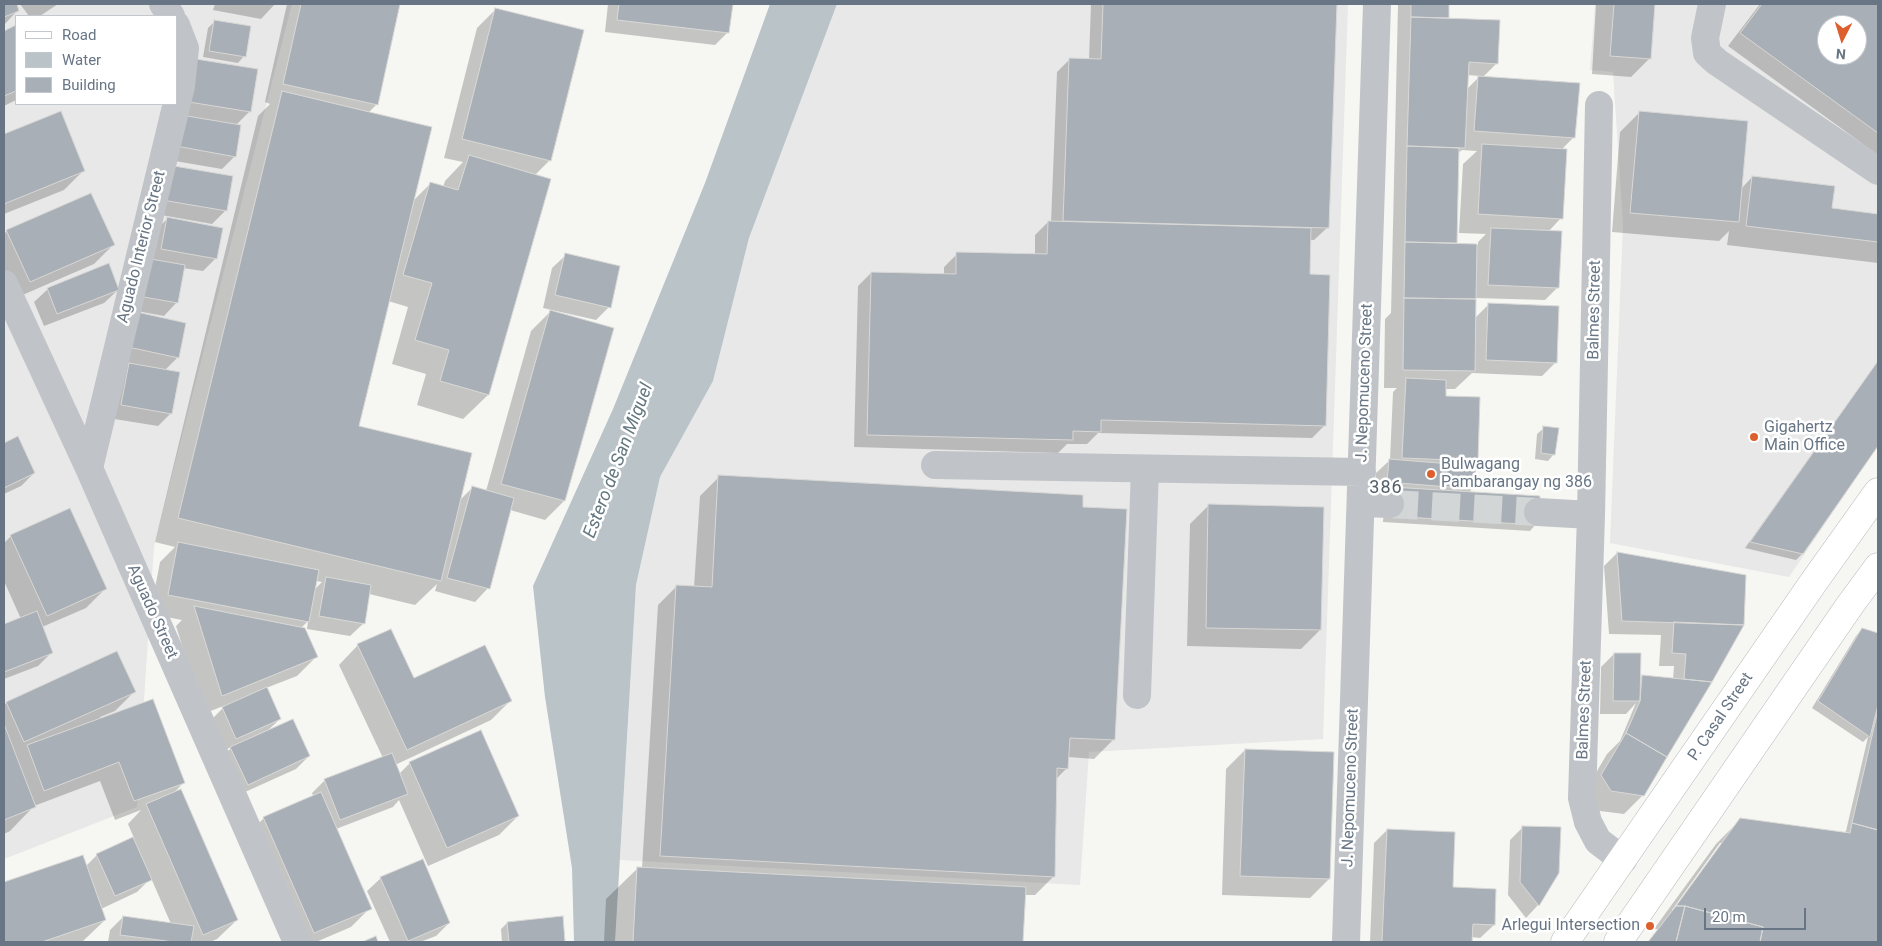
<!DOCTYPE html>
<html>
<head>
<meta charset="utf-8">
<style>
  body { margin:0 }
  #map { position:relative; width:1882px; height:946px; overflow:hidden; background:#f6f7f3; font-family:Roboto,sans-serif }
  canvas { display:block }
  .frame { position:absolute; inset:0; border:5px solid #677584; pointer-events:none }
  .legend { position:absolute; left:15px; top:15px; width:162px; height:90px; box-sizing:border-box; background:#fff; border:1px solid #c2c8ce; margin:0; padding:6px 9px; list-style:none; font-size:15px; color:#677584 }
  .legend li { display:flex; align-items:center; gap:10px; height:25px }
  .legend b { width:25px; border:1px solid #c2c8ce }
  .north { position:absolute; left:1817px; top:15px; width:50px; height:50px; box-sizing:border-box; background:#fff; border:1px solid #c2c8ce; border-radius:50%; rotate:185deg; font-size:14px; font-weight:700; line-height:20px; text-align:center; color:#677584 }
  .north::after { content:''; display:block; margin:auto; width:18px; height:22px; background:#dd5f2d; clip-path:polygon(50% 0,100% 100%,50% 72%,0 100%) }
  .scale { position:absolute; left:1704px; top:908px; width:102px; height:22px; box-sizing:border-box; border:2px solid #677584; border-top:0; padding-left:6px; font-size:15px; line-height:18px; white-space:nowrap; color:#677584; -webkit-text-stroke:4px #fff; paint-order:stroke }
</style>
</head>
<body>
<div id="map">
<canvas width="1882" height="946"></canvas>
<div class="frame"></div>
<ul class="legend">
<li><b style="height:6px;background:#fff"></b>Road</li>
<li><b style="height:14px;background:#b9c3c8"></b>Water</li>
<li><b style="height:14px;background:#a9afb6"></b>Building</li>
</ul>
<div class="north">N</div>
<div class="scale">20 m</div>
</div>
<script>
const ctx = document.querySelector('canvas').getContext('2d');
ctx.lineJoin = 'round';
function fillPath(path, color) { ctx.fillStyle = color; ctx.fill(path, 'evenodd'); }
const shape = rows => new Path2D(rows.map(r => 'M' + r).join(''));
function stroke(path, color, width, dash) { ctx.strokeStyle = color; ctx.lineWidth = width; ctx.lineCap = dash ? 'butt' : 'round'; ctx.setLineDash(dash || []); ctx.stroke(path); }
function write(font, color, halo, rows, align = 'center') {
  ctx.font = font + ' Roboto,sans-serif'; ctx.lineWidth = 5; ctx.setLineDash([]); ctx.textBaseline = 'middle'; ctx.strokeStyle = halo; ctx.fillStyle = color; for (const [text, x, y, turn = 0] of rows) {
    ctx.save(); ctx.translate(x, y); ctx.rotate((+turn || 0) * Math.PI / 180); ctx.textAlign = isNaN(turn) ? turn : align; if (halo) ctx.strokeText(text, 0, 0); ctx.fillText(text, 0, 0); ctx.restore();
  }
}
const built = shape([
  [4,4,292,4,154,546,137,807,4,859],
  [16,16,176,16,176,104,16,104],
  [837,4,1348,4,1323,739,1089,752,1080,885,620,860,636,585,660,477,713,381,749,238],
  [1595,4,1878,4,1878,446,1789,577,1610,543,1623,225,1613,72,1590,70],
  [1827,25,1857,25,1857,55,1827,55]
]);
const water = shape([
  [770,4,837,4,749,238,713,381,660,477,636,585,615,942,574,942,572,868,545,697,533,586,613,409,705,183]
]);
const shadow = shape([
  [4,4,15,4,18,10,4,25],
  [20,4,58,4,40,16,29,16],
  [215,4,275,4,261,19,213,10],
  [287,4,399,4,377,104,368,113,413,201,430,184,443,187,445,181,463,162,444,158,477,28,496,9,550,160,534,176,550,180,488,395,463,419,417,405,426,374,392,364,408,307,388,301,358,427,459,501,472,488,486,491,531,331,551,311,612,329,564,501,545,520,510,510,488,588,475,602,435,591,437,584,415,605,369,594,364,623,350,636,307,629,308,621,301,628,316,657,297,676,266,688,280,719,266,732,309,756,296,769,234,797,218,761,232,747,222,751,209,722,226,705,203,714,176,626,182,620,150,614,160,562,175,547,155,542,258,116,270,104,265,102],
  [316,581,322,582,314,590],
  [608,4,731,4,728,32,715,45,605,32],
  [1091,4,1336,4,1328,227,1314,240,1309,240,1308,275,1325,425,1312,438,1098,433,1087,444,1067,444,1058,453,854,447,858,286,871,273,944,275,944,267,957,254,1035,255,1035,235,1048,222,1051,222,1057,72,1070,59,1089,60],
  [1398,4,1448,4,1448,19,1497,63,1482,78,1574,137,1562,149,1561,218,1548,232,1558,287,1545,300,1475,298,1475,318,1488,305,1556,362,1542,376,1472,373,1455,389,1445,389,1445,397,1477,461,1471,467,1473,488,1468,493,1536,524,1530,531,1383,522,1385,496,1374,495,1376,473,1390,460,1393,392,1397,388,1384,388,1385,319,1391,313],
  [1467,75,1480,76,1467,89],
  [1462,150,1477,151,1463,164,1459,233,1486,234,1478,242,1478,245,1456,245,1458,153],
  [1596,4,1654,4,1650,58,1631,77,1592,74],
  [1760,4,1878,4,1878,155,1728,46],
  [1827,25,1857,25,1857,55,1827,55],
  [214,22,244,56,238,63,203,57,208,28],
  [16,26,16,100,4,106,4,32],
  [184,74,250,111,236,125,235,156,222,169,163,159],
  [60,113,83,171,64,190,4,214,4,135],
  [1639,113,1741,189,1752,177,1831,209,1878,215,1878,263,1727,245,1729,231,1719,241,1612,232,1620,132],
  [156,179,225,211,212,224,150,213],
  [167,219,216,258,203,271,183,268,177,302,164,316,126,309,154,232],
  [7,231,113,245,94,264,11,300,4,285,4,234],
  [566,255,609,307,596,320,543,308,552,268],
  [48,289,118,290,104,303,44,326,34,302],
  [137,313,178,357,165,370,171,413,158,426,108,418,116,377,130,363,116,360],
  [1878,361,1878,443,1802,554,1796,560,1745,548],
  [1544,428,1554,454,1548,461,1535,459,1537,434],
  [17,438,34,473,21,486,4,494,4,444],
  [719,477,1081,508,1113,740,1094,759,1068,757,1067,768,1055,780,1054,876,1035,895,1024,895,1022,942,604,942,606,899,638,868,642,868,658,605,677,586,694,587,700,496],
  [1209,505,1320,630,1301,649,1187,646,1190,524],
  [11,536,105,589,86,608,42,627,51,653,38,666,4,679,4,625,21,619,4,581,4,543],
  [1617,553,1744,576,1711,681,1643,795,1624,814,1592,810,1583,795,1607,754,1620,741,1636,703,1626,714,1600,714,1601,667,1614,654,1639,679,1642,676,1673,679,1674,666,1659,666,1661,635,1609,634,1604,566],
  [1862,629,1878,634,1878,942,1648,942,1658,929,1654,929,1716,844,1740,820,1843,834,1846,831,1868,737,1863,742,1812,708,1856,636],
  [1720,843,1723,843,1674,911,1672,910],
  [358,645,414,680,510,701,491,720,395,765,399,774,410,763,518,816,499,835,428,866,399,800,393,807,336,829,370,908,351,927,316,942,291,942,245,837,264,818,314,797,312,793,325,780,383,758,339,665],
  [134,692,115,711,100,717,101,719,183,783,173,794,237,920,217,939,210,942,108,942,110,930,123,917,171,924,151,878,137,892,101,909,105,920,82,942,4,942,4,883,83,856,86,866,97,855,134,838,128,824,141,810,115,820,100,781,34,806,10,831,4,834,4,705,6,703],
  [1245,750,1329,879,1310,898,1222,895,1226,769],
  [1523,827,1538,905,1526,918,1508,895,1510,840],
  [1387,830,1494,925,1480,938,1471,937,1470,942,1370,942,1374,843],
  [422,861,449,923,436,936,420,942,390,942,367,891,381,878],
  [562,918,564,942,502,942,501,929,507,923]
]);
const building = shape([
  [4,4,17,4,19,11,4,17,4,4],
  [301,4,400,4,378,105,283,84,301,4],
  [619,4,733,4,729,33,617,20,619,4],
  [1103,4,1337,4,1329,228,1063,221,1069,58,1101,59,1103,4],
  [1411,4,1449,4,1449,18,1411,17,1411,4],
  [1614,4,1655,4,1651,59,1610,56,1614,4],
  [1762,4,1878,4,1878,133,1740,33,1762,4],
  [1827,25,1857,25,1857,55,1827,55,1827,25],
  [495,8,584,30,551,161,462,139,495,8],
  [1411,17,1500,20,1498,64,1469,62,1465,148,1407,146,1411,17],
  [214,20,251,26,246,57,209,51,214,20],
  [16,25,16,91,4,96,4,31,16,25],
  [196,59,258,69,251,112,189,102,196,59],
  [1478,76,1580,83,1575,138,1474,131,1478,76],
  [282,91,432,127,359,426,472,453,441,581,178,518,282,91],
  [61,111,85,171,4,204,4,134,61,111],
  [1639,111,1748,121,1739,222,1630,213,1639,111],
  [181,115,241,125,236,157,176,146,181,115],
  [1482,144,1567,149,1563,219,1478,214,1482,144],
  [1407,146,1459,148,1457,243,1405,242,1407,146],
  [469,155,551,179,489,395,440,381,449,350,415,340,432,283,403,275,430,182,458,190,469,155],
  [168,165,233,176,227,211,162,200,168,165],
  [1752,176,1835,186,1832,208,1878,214,1878,242,1746,226,1752,176],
  [91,193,115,245,30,282,6,230,91,193],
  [167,217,223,228,217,259,161,249,167,217],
  [1048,221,1311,228,1310,274,1330,275,1326,426,1101,420,1101,432,1073,431,1073,440,867,435,871,272,956,274,956,252,1047,254,1048,221],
  [1491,228,1562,231,1559,288,1488,285,1491,228],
  [1405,242,1477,244,1476,299,1404,298,1405,242],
  [565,253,620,266,611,308,555,295,565,253],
  [145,258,185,265,178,303,138,296,145,258],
  [109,263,119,290,57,314,47,288,109,263],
  [1404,298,1476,299,1475,371,1403,370,1404,298],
  [1488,303,1559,306,1557,363,1486,360,1488,303],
  [550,310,614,328,565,501,501,484,550,310],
  [137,312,186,323,179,358,128,347,137,312],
  [1878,361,1878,446,1803,554,1750,542,1878,361],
  [129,363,180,372,172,414,121,405,129,363],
  [1406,378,1446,380,1446,396,1480,397,1478,461,1402,458,1406,378],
  [1543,426,1559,428,1555,455,1541,453,1543,426],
  [18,436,35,473,4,488,4,443,18,436],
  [1389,459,1476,466,1474,489,1387,482,1389,459],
  [718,475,1083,495,1083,507,1127,509,1115,740,1070,738,1068,769,1057,768,1055,877,660,856,676,585,712,587,718,475],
  [472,486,514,498,490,589,447,578,472,486],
  [1391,487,1540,496,1538,525,1389,516,1391,487],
  [1208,504,1324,507,1321,630,1206,628,1208,504],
  [70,508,107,589,47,616,10,535,70,508],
  [178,542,319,570,309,622,168,595,178,542],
  [1617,552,1746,575,1744,625,1622,621,1617,552],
  [326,577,371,585,365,624,319,616,326,577],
  [194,606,305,628,318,657,222,696,194,606],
  [37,611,53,653,4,672,4,624,37,611],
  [1674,622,1744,625,1712,682,1684,679,1686,654,1672,653,1674,622],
  [1862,628,1878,633,1878,705,1870,737,1818,701,1862,628],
  [391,629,414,678,485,645,512,701,407,750,357,644,391,629],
  [117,651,136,692,24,742,6,702,117,651],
  [1614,653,1641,653,1640,701,1613,701,1614,653],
  [1642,675,1712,682,1667,757,1626,733,1640,701,1642,675],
  [267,687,281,719,236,739,222,707,267,687],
  [153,699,185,783,134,801,119,762,44,791,27,745,153,699],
  [1878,710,1878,830,1852,823,1878,710],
  [293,719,310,756,248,785,230,747,293,719],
  [4,724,36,807,4,820,4,724],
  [481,730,519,816,447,848,409,762,481,730],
  [1626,733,1667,757,1644,796,1611,791,1601,775,1626,733],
  [1245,749,1334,752,1330,879,1240,876,1245,749],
  [392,753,408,794,340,820,324,779,392,753],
  [181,789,238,920,203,935,146,804,181,789],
  [321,792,372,909,314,933,263,817,321,792],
  [1740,818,1850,833,1852,823,1878,830,1878,942,1760,942,1763,927,1685,906,1676,906,1740,818],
  [1522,826,1561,827,1559,873,1539,906,1520,882,1522,826],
  [1387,829,1455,832,1453,887,1496,889,1495,925,1473,924,1472,942,1382,942,1387,829],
  [133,837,152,880,115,896,96,854,133,837],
  [83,855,106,920,42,942,4,942,4,882,83,855],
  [423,859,450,923,408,941,380,877,423,859],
  [637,867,1026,887,1023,942,633,942,637,867],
  [1676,906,1685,906,1676,942,1648,942,1676,906],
  [1685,906,1763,927,1760,942,1676,942,1685,906],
  [123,916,194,926,191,942,174,942,120,935,123,916],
  [563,916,565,942,509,942,507,922,563,916],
  [376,936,378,942,362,942,376,936]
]);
const minorTunnel = shape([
  [1390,504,1538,512]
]);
const minor = shape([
  [163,4,171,16],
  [1712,4,1705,38,1707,53,1717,62,1878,171],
  [1599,105,1591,515,1582,798,1588,822,1598,841,1623,860],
  [4,284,89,468,297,942],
  [935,465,1362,472],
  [89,468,181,86,185,48,176,25],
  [1361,503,1390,504],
  [1538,512,1591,515],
  [1137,695,1145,469],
  [1346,942,1377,4]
]);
const major = shape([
  [1565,942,1813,583,1878,492],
  [1618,942,1850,605,1878,567]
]);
const markers = [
  [1754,437,5,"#dd5f2d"],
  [1431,474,5,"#dd5f2d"],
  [1650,926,5,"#dd5f2d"]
];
const streetNames = [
  ["Aguado Interior Street",142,247,-76],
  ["Balmes Street",1595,310,-89],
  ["J. Nepomuceno Street",1365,383,-88],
  ["Aguado Street",152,612,66],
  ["Balmes Street",1585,710,-88],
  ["P. Casal Street",1721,717,-56],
  ["J. Nepomuceno Street",1351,788,-88]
];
const poiNames = [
  ["Gigahertz",1764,428],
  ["Main Office",1764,446],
  ["Bulwagang",1441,465],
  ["Pambarangay ng 386",1441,483],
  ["Arlegui Intersection",1640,926,"right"]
];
const waterNames = [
  ["Estero de San Miguel",619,461,-69]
];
const neighbourhoodNames = [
  ["386",1386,488]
];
fillPath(built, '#e7e8e7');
fillPath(water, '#b9c3c8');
fillPath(shadow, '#0003');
fillPath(building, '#a9afb6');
stroke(building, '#d8d8d6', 1);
stroke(minorTunnel, '#d2d6d7', 28, [28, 14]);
stroke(major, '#b3b7bb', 29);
stroke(minor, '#c0c3c7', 28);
stroke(major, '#fff', 28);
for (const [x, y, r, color] of markers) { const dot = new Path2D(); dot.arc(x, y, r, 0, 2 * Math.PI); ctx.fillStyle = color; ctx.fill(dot); stroke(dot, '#fff', 2); }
write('16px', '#677584', '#fff', streetNames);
write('16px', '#677584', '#fff', poiNames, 'left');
write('italic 18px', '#63777f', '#fff', waterNames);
ctx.letterSpacing = '1px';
write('18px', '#545f69', '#fff', neighbourhoodNames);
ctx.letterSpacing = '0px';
</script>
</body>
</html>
